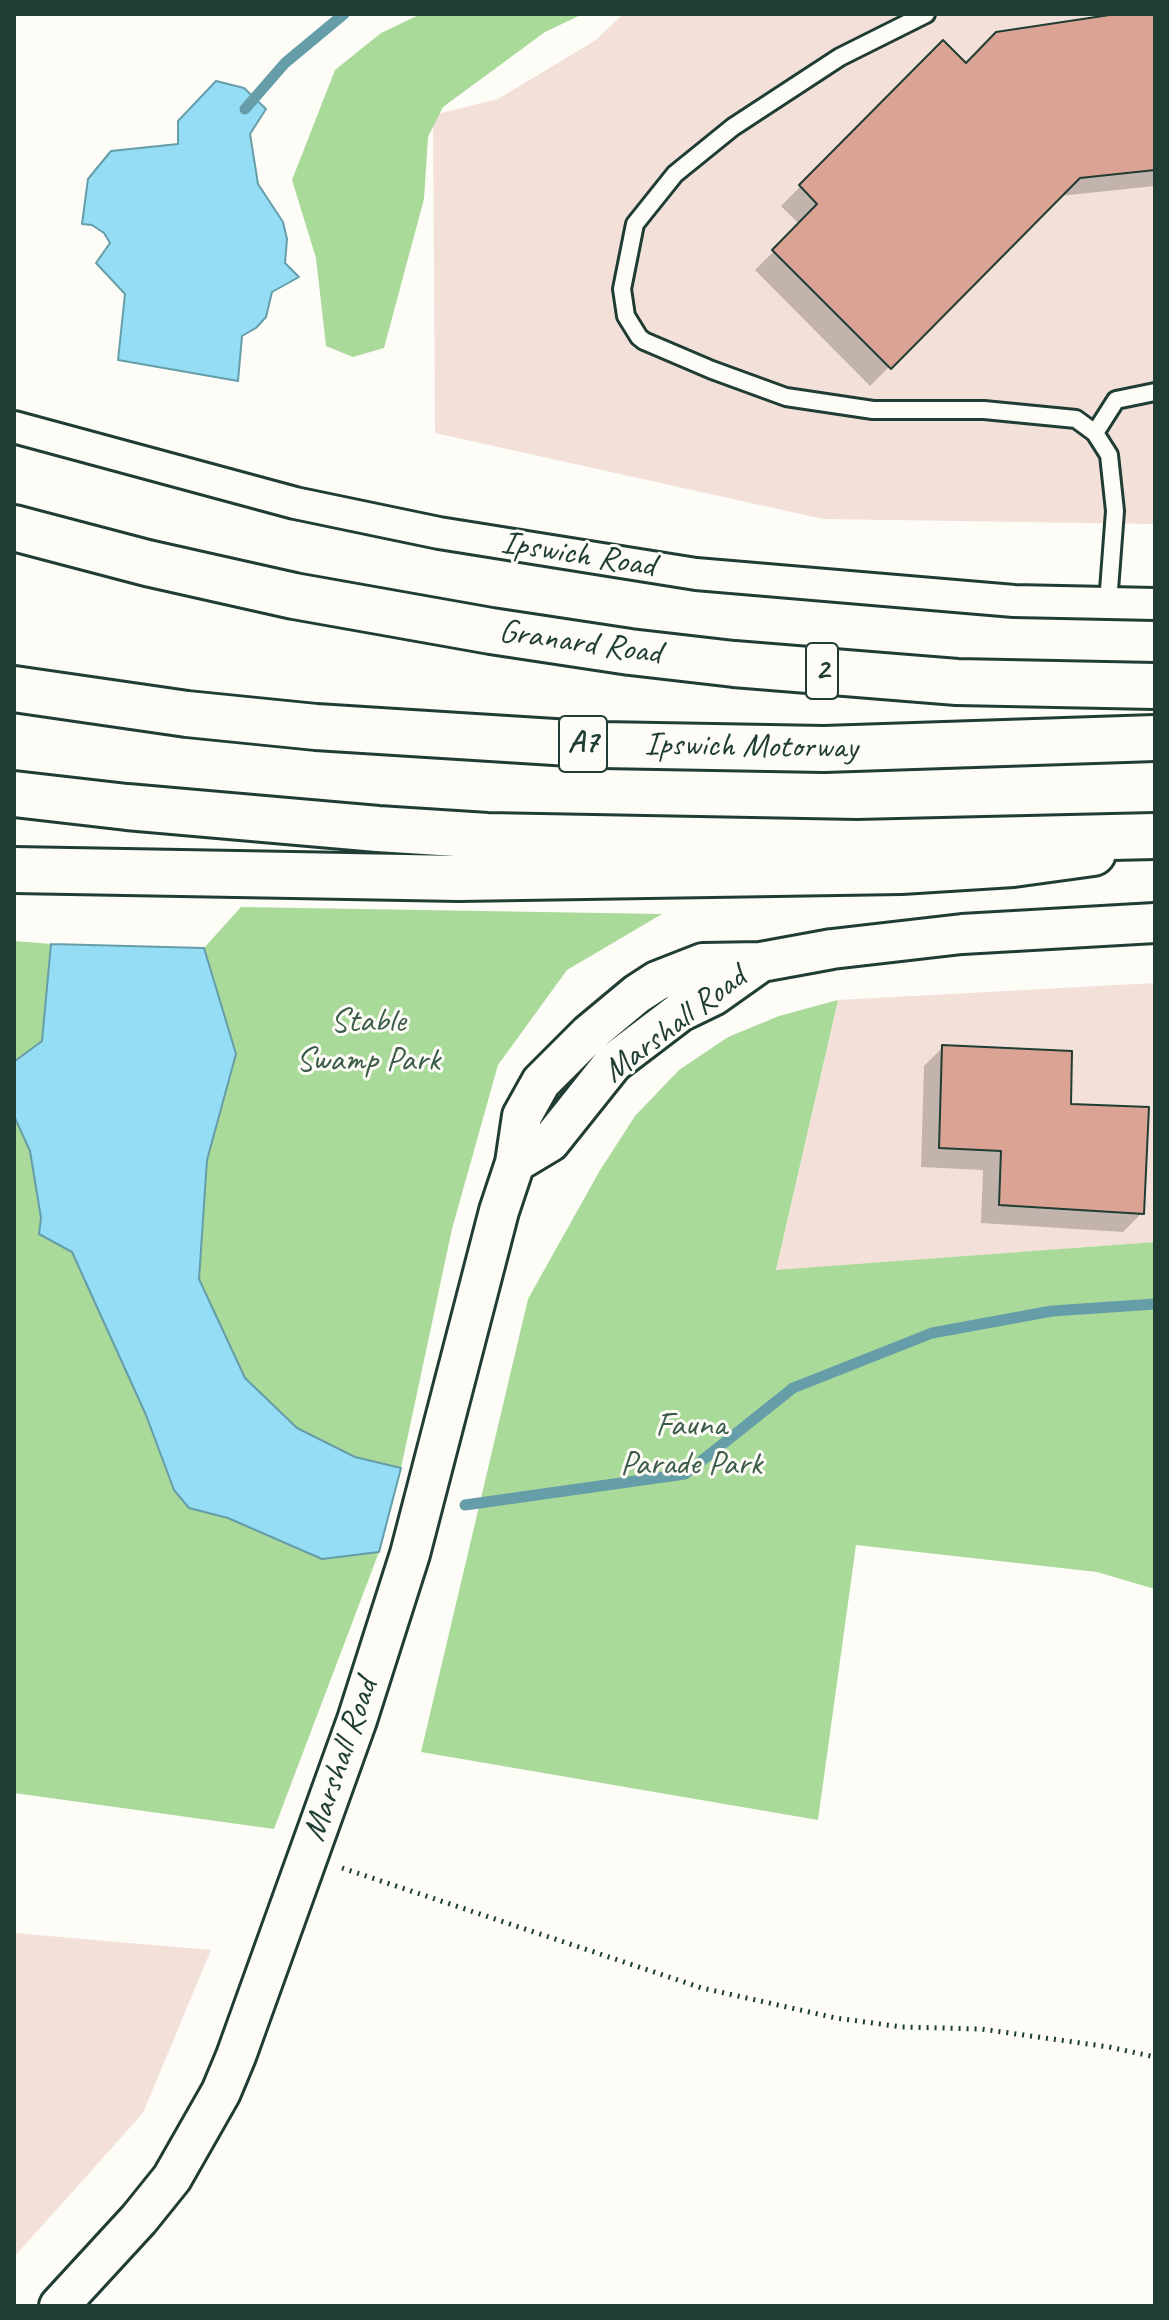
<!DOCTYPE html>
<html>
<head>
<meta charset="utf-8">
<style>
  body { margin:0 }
  #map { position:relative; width:1169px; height:2320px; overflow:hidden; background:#fdfcf7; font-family:Caveat,sans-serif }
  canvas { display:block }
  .frame { position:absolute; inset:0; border:16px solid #1f3d34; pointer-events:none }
</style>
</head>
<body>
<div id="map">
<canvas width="1169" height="2320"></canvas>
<div class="frame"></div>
</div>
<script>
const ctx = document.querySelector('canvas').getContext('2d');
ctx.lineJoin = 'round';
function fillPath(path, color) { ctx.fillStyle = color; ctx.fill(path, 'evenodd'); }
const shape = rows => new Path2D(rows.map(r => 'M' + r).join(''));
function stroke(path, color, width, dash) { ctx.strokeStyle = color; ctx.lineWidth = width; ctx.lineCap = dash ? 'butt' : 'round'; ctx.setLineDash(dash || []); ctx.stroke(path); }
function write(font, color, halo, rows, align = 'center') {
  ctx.font = font + ' Caveat,sans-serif'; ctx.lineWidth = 6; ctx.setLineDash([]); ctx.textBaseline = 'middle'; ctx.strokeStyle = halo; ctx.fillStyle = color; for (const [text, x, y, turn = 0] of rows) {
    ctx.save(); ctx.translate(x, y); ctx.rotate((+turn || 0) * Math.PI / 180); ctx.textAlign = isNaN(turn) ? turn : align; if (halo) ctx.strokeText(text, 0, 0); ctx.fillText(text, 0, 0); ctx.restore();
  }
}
const built = shape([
  [623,14,1155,14,1155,524,823,519,435,433,433,115,498,99,596,40],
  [1155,983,1155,1242,776,1271,838,1000],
  [14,1933,211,1950,143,2113,14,2257]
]);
const green = shape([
  [421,14,583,14,545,32,443,107,428,137,424,199,384,348,353,357,326,346,316,258,292,180,335,70,381,33],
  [241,907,662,914,567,970,498,1065,452,1229,401,1468,355,1457,297,1428,245,1378,199,1279,207,1160,236,1054,204,948],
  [14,941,51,944,42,1041,16,1060,14,1064],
  [838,1000,776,1270,1155,1242,1155,1589,1097,1572,856,1545,818,1820,421,1752,528,1299,599,1172,635,1116,679,1070,728,1037,779,1016],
  [14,1117,30,1151,41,1218,39,1234,72,1252,146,1415,174,1490,189,1508,228,1518,322,1559,379,1552,274,1829,14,1793]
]);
const water = shape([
  [216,81,244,88,266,109,250,134,258,184,283,222,287,239,285,263,299,277,272,292,266,317,256,328,242,336,238,381,118,360,125,294,96,263,110,243,104,233,92,225,82,224,88,179,111,151,178,144,178,121,216,81],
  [51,944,204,948,236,1054,207,1160,199,1279,245,1378,297,1428,355,1457,401,1468,379,1552,322,1559,228,1518,189,1508,174,1490,146,1415,72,1252,39,1234,41,1218,30,1151,14,1116,14,1065,15,1061,42,1041,51,944]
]);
const shadow = shape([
  [1129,14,1155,14,1155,186,1059,196,870,386,755,270,800,225,781,206,943,43,966,66],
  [943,1047,1069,1106,1142,1213,1123,1232,981,1223,983,1170,921,1167,924,1066]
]);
const stream = shape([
  [245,109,285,63,344,14],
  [465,1505,685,1474,793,1388,932,1333,1052,1311,1155,1304]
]);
const building = shape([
  [1116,14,1155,14,1155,170,1080,178,891,369,772,250,817,204,799,185,943,40,966,63,996,32,1116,14],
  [942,1045,1072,1051,1071,1104,1149,1107,1144,1214,999,1205,1001,1151,939,1148,942,1045]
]);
const path = shape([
  [342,1868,702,1988,836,2018,902,2027,981,2029,1109,2047,1155,2057]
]);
const service = shape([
  [926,14,840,57,733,127,675,174,635,224,622,289,626,316,639,337,644,341,712,370,786,397,873,410,984,410,1076,419,1095,433,1109,455,1115,511,1108,603],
  [1095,433,1116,400,1155,392]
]);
const minor = shape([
  [14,427,295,503,439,533,696,574,1014,601,1155,604]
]);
const tertiary = shape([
  [515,1163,550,1142,613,1063,680,1012,713,996,761,962],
  [59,2306,139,2219,172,2178,221,2092,236,2056,357,1720,410,1554,499,1211,515,1163,522,1116,541,1082,589,1034,637,994,657,981,703,963,761,962,832,949,962,934,1155,923]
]);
const trunk = shape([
  [14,528,147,563,294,596,491,631,630,652,734,664,957,682,1155,686],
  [14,870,459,878,901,871,1013,864,1093,853]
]);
const motorway = shape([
  [14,689,187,714,316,727,602,745,824,749,1155,738],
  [14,794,127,807,378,829,487,836,857,843,1155,836]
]);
const shields = [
  [822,671,32],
  [583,744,48]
];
const shieldNames = [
  ["2",822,671],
  ["A7",583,744]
];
const streetNames = [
  ["Ipswich Road",578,555,9],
  ["Granard Road",580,643,8],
  ["Ipswich Motorway",751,747,1],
  ["Marshall Road",675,1025,-37],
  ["Marshall Road",341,1760,-71]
];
const parkNames = [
  ["Stable",368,1022],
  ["Swamp Park",368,1061],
  ["Fauna",691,1426],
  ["Parade Park",691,1465]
];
fillPath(built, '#f3e1d9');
fillPath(green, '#aada9a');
fillPath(water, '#94ddf5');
stroke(water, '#659da8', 2);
fillPath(shadow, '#0003');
stroke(stream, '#659da8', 11);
fillPath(building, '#dba394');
stroke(building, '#1f3d34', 2);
stroke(service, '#1f3d34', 22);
stroke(minor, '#1f3d34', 36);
stroke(tertiary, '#1f3d34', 44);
stroke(trunk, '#1f3d34', 50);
stroke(motorway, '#1f3d34', 50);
stroke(path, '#1f3d34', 5, [2, 6]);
stroke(service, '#fdfcf7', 16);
stroke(minor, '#fdfcf7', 30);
stroke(tertiary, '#fdfcf7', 38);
stroke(trunk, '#fdfcf7', 44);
stroke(motorway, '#fdfcf7', 44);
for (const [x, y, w] of shields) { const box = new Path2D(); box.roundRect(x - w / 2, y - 28, w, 56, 6); ctx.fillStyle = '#fdfcf7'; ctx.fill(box); stroke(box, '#1f3d34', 2); }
write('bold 32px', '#1f3d34', null, shieldNames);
write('34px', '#1f3d34', '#fdfcf7', streetNames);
write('34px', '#3b5c48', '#fdfcf7', parkNames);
</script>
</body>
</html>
